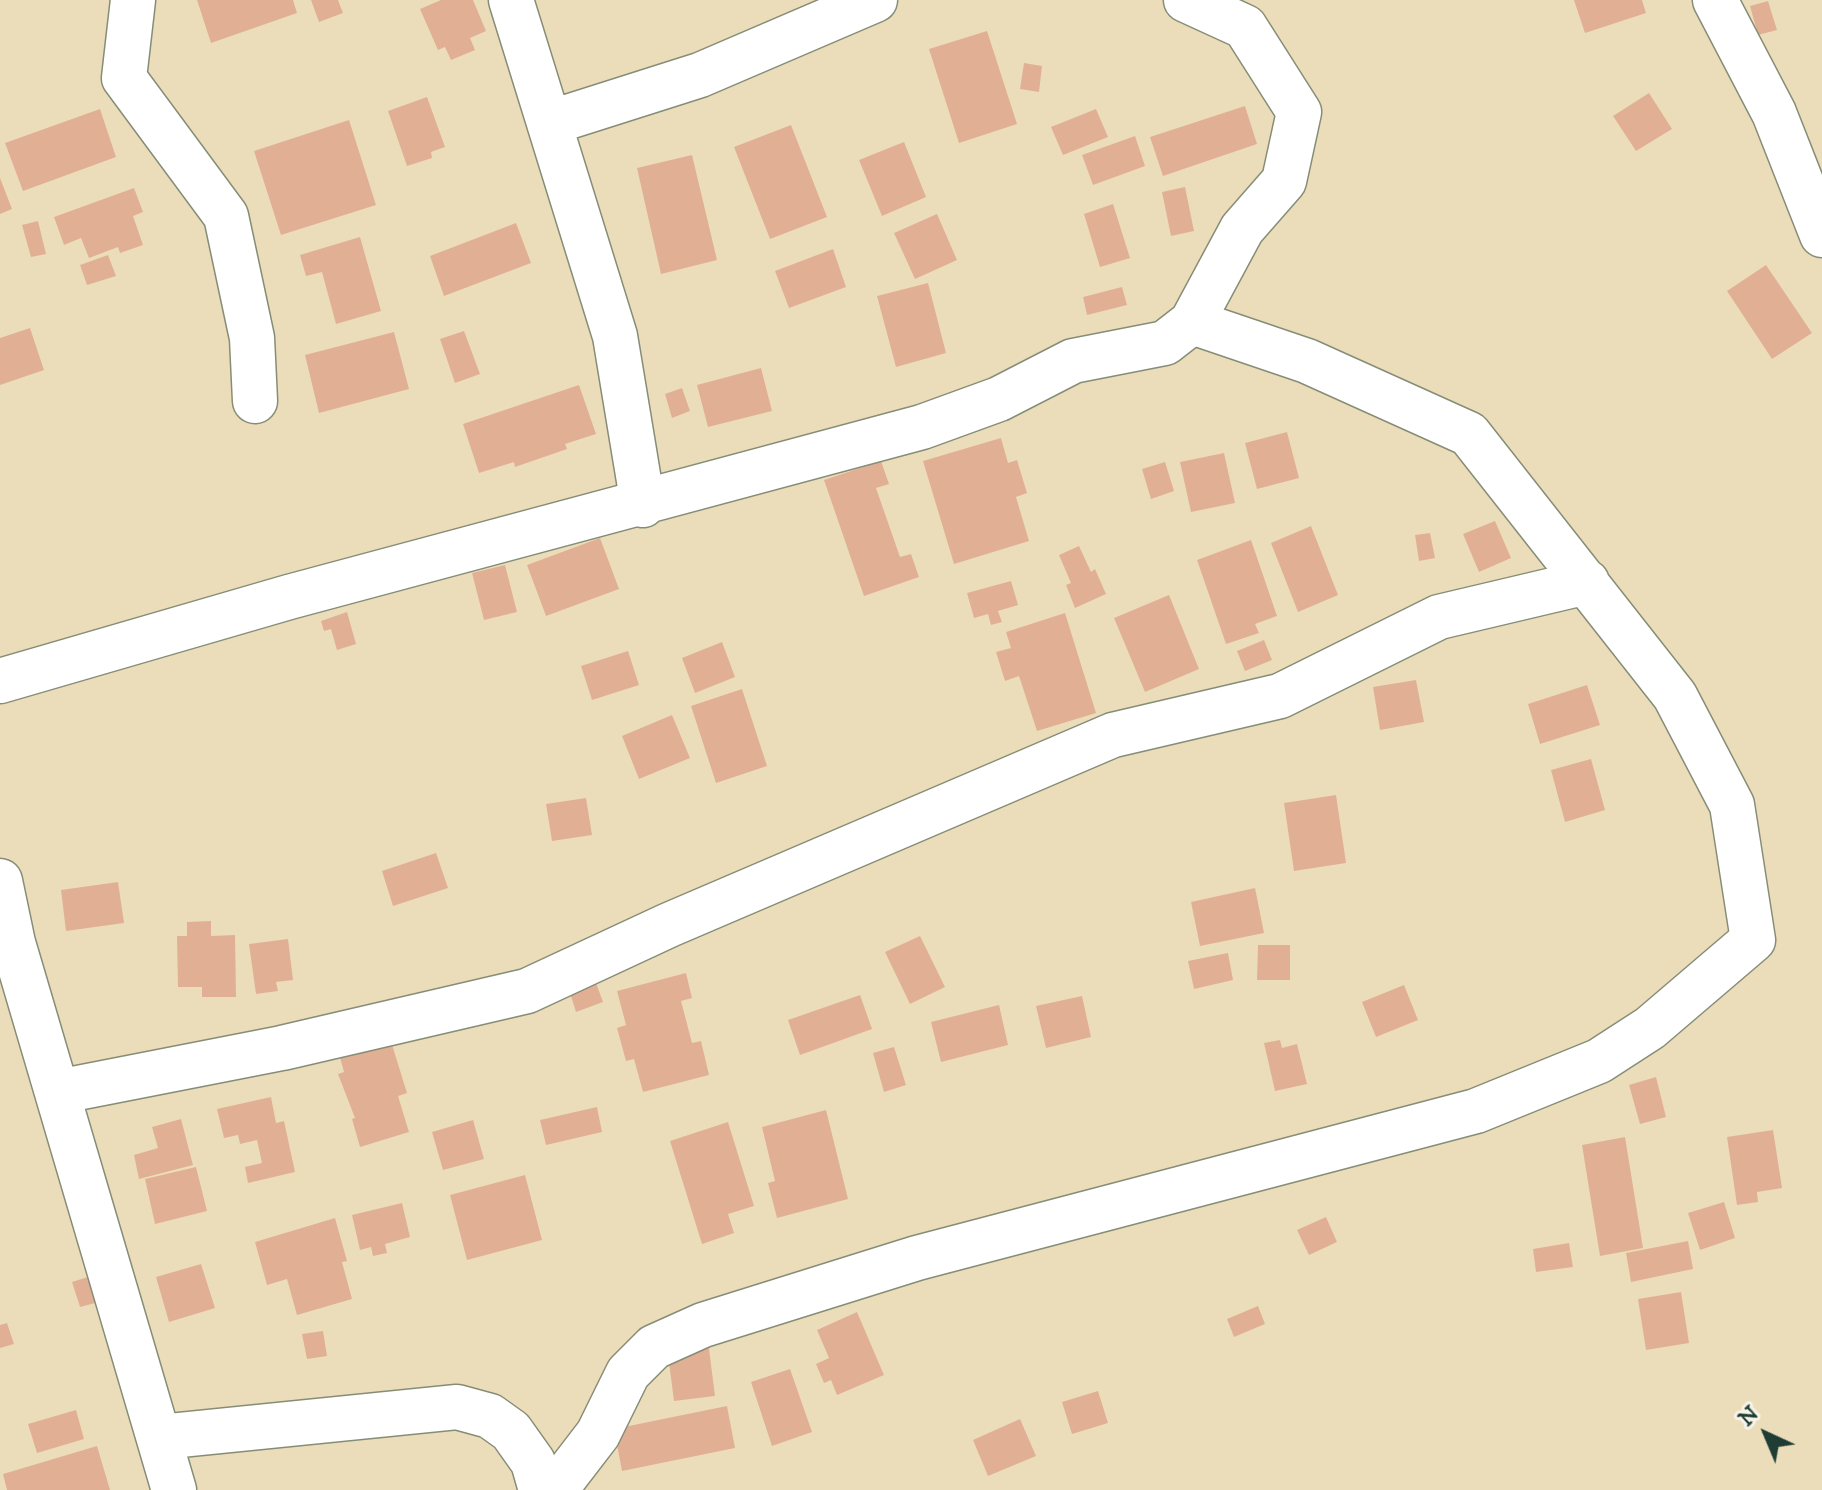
<!DOCTYPE html>
<html>
<head>
<meta charset="utf-8">
<style>
  body { margin:0 }
  #map { position:relative; width:1822px; height:1490px; overflow:hidden; background:#ecddba; font-family:"IM FELL DW Pica",serif }
  canvas { display:block }
  .north { position:absolute; left:1726px; top:1394px; width:80px; height:80px; -webkit-text-stroke:6px #f7f3e8; paint-order:stroke; rotate:316deg; font-size:22px; font-weight:700; line-height:32px; text-align:center; color:#1f3d34 }
  .north::after { content:''; display:block; margin:auto; width:28px; height:36px; background:#1f3d34; clip-path:polygon(50% 0,100% 100%,50% 72%,0 100%) }
</style>
</head>
<body>
<div id="map">
<canvas width="1822" height="1490"></canvas>
<div class="north">N</div>
</div>
<script>
const ctx = document.querySelector('canvas').getContext('2d');
ctx.lineJoin = 'round';
function fillPath(path, color) { ctx.fillStyle = color; ctx.fill(path, 'evenodd'); }
const shape = rows => new Path2D(rows.map(r => 'M' + r).join(''));
function stroke(path, color, width, dash) { ctx.strokeStyle = color; ctx.lineWidth = width; ctx.lineCap = dash ? 'butt' : 'round'; ctx.setLineDash(dash || []); ctx.stroke(path); }
const building = shape([
  [197,0,293,0,297,13,211,43],
  [311,0,338,0,343,13,319,22],
  [441,0,473,0,486,31,470,38,475,50,451,60,445,47,438,50,420,9],
  [1574,0,1642,0,1646,13,1585,33],
  [1768,1,1777,30,1758,35,1750,6],
  [987,31,1017,124,959,143,929,49],
  [1024,63,1042,66,1039,92,1020,89],
  [1649,93,1672,129,1636,151,1613,116],
  [427,97,445,147,431,152,432,158,407,166,388,111],
  [1245,106,1257,144,1163,176,1150,137],
  [100,109,116,157,23,191,5,143],
  [1096,109,1108,137,1063,155,1051,127],
  [349,120,376,205,281,235,254,151],
  [791,125,827,217,770,239,734,147],
  [1135,136,1145,166,1093,185,1082,155],
  [904,142,926,197,882,216,859,160],
  [692,155,717,260,661,274,637,168],
  [0,178,12,209,0,214],
  [1185,187,1194,231,1171,236,1162,192],
  [134,188,143,212,133,216,143,245,120,253,118,247,89,258,81,238,64,245,54,217],
  [1113,204,1130,258,1100,267,1084,214],
  [937,214,957,260,915,279,894,233],
  [38,221,46,254,31,257,22,225],
  [516,223,531,263,444,296,430,256],
  [360,237,381,311,336,324,322,272,306,276,300,255],
  [833,249,846,287,789,308,775,271],
  [108,255,116,276,87,285,80,265],
  [1766,265,1812,333,1772,359,1727,291],
  [928,283,946,353,896,367,877,296],
  [1122,287,1127,305,1087,315,1083,297],
  [30,328,44,370,0,385,0,338],
  [464,331,480,374,455,383,440,339],
  [394,332,409,389,319,413,305,355],
  [761,368,772,411,708,427,697,385],
  [579,385,596,434,565,444,567,449,515,467,514,462,479,473,463,424],
  [682,388,690,411,672,418,665,394],
  [1287,432,1299,478,1257,489,1245,443],
  [1001,438,1008,463,1017,460,1027,493,1016,497,1029,541,954,564,923,461],
  [1224,453,1235,503,1191,512,1180,462],
  [881,461,889,484,876,488,900,557,911,554,919,577,864,596,824,480],
  [1165,462,1174,491,1151,499,1142,469],
  [1495,521,1511,558,1479,572,1463,534],
  [1311,526,1338,595,1298,612,1271,543],
  [1430,533,1435,558,1419,561,1415,535],
  [600,538,619,589,546,616,527,565],
  [1251,540,1277,616,1255,624,1259,633,1226,644,1197,560],
  [1079,546,1091,572,1095,569,1106,594,1075,608,1066,585,1071,583,1059,555],
  [505,565,517,612,484,620,472,573],
  [1011,581,1018,605,998,611,1002,622,991,625,988,614,974,618,967,593],
  [1169,595,1199,669,1145,692,1114,618],
  [347,612,356,644,337,650,331,629,324,631,321,621],
  [1065,613,1096,713,1037,731,1019,676,1005,681,996,652,1011,648,1006,632],
  [1264,640,1272,660,1245,671,1237,651],
  [722,642,735,677,695,693,682,658],
  [628,651,639,685,592,700,581,666],
  [1416,680,1424,722,1380,730,1373,687],
  [1587,685,1600,725,1540,744,1528,704],
  [742,689,767,766,716,783,691,706],
  [672,715,690,758,639,779,622,736],
  [1591,759,1605,810,1565,822,1551,770],
  [1336,795,1346,863,1294,871,1284,803],
  [586,798,592,835,552,841,546,804],
  [436,853,448,888,393,906,382,871],
  [118,882,124,923,66,931,61,890],
  [1255,888,1264,933,1200,946,1191,902],
  [211,921,211,936,235,935,236,997,202,997,202,987,178,987,177,936,187,936,187,922],
  [920,936,945,987,910,1004,885,952],
  [288,939,293,980,276,982,278,991,256,994,249,944],
  [1258,945,1290,945,1290,980,1257,980],
  [1228,953,1233,980,1194,989,1188,961],
  [686,973,692,998,681,1001,692,1043,701,1041,709,1075,643,1092,634,1059,626,1061,617,1028,626,1025,617,991],
  [596,983,603,1002,576,1012,570,993],
  [1404,985,1418,1020,1376,1037,1362,1002],
  [860,995,872,1029,800,1055,788,1020],
  [1082,996,1091,1037,1046,1048,1036,1006],
  [999,1005,1008,1045,941,1062,931,1022],
  [389,1035,407,1093,398,1096,409,1132,360,1147,352,1119,355,1118,338,1074,344,1072,338,1050],
  [1280,1040,1282,1048,1297,1044,1307,1084,1275,1091,1264,1043],
  [894,1047,906,1085,884,1092,873,1053],
  [1656,1077,1666,1117,1640,1124,1629,1085],
  [271,1097,276,1123,284,1121,295,1172,248,1183,245,1167,262,1163,257,1140,240,1144,238,1135,224,1138,217,1109],
  [597,1107,602,1132,546,1145,540,1120],
  [826,1110,848,1199,777,1218,768,1183,775,1181,762,1127],
  [181,1119,193,1165,139,1179,134,1155,158,1148,152,1127],
  [473,1120,484,1159,443,1170,432,1132],
  [728,1122,754,1206,728,1214,734,1233,702,1244,670,1141],
  [1773,1130,1782,1188,1757,1192,1758,1202,1737,1205,1727,1137],
  [1625,1137,1643,1248,1600,1256,1582,1145],
  [196,1167,207,1211,155,1224,145,1179],
  [525,1175,542,1240,467,1260,450,1195],
  [1724,1202,1735,1238,1700,1250,1688,1213],
  [402,1203,410,1237,385,1244,387,1253,373,1256,371,1247,360,1250,352,1215],
  [1326,1217,1337,1242,1309,1255,1297,1230],
  [335,1218,347,1261,342,1262,352,1299,297,1315,287,1279,267,1285,255,1242],
  [1688,1241,1693,1269,1631,1282,1626,1253],
  [1569,1243,1573,1267,1536,1272,1533,1249],
  [201,1264,215,1308,169,1322,156,1277],
  [91,1276,99,1302,80,1307,72,1282],
  [1681,1292,1689,1343,1646,1350,1638,1299],
  [1258,1306,1265,1324,1234,1337,1227,1319],
  [857,1312,884,1375,837,1395,831,1380,824,1383,816,1364,829,1358,817,1330],
  [7,1323,14,1344,0,1348,0,1325],
  [323,1331,327,1356,307,1359,302,1334],
  [708,1341,715,1396,674,1401,667,1347],
  [790,1369,812,1432,772,1446,751,1382],
  [1098,1391,1108,1423,1072,1434,1062,1402],
  [727,1406,735,1448,622,1471,614,1429],
  [76,1410,84,1439,37,1453,28,1424],
  [1020,1419,1036,1456,988,1476,973,1440],
  [97,1446,110,1490,7,1490,3,1474]
]);
const minor = shape([
  [133,0,124,78,226,216,252,338,255,401],
  [511,0,615,336,643,505],
  [1715,0,1774,113,1822,235],
  [549,123,700,75,875,0],
  [0,681,289,597,922,427,999,399,1073,361,1165,343,1192,322,1242,229,1284,181,1299,112,1245,27,1186,0],
  [0,881,13,943,174,1490],
  [57,1092,282,1048,527,991,669,925,1113,735,1280,696,1439,617,1587,582],
  [160,1437,457,1407,490,1416,511,1431,533,1462,541,1490],
  [555,1490,598,1434,628,1373,654,1347,703,1325,917,1258,1476,1111,1599,1061,1650,1028,1753,940,1732,805,1675,696,1469,434,1307,361,1192,322]
]);
fillPath(building, '#e1b094');
stroke(minor, '#868d77', 47);
stroke(minor, '#fff', 44);
</script>
</body>
</html>
